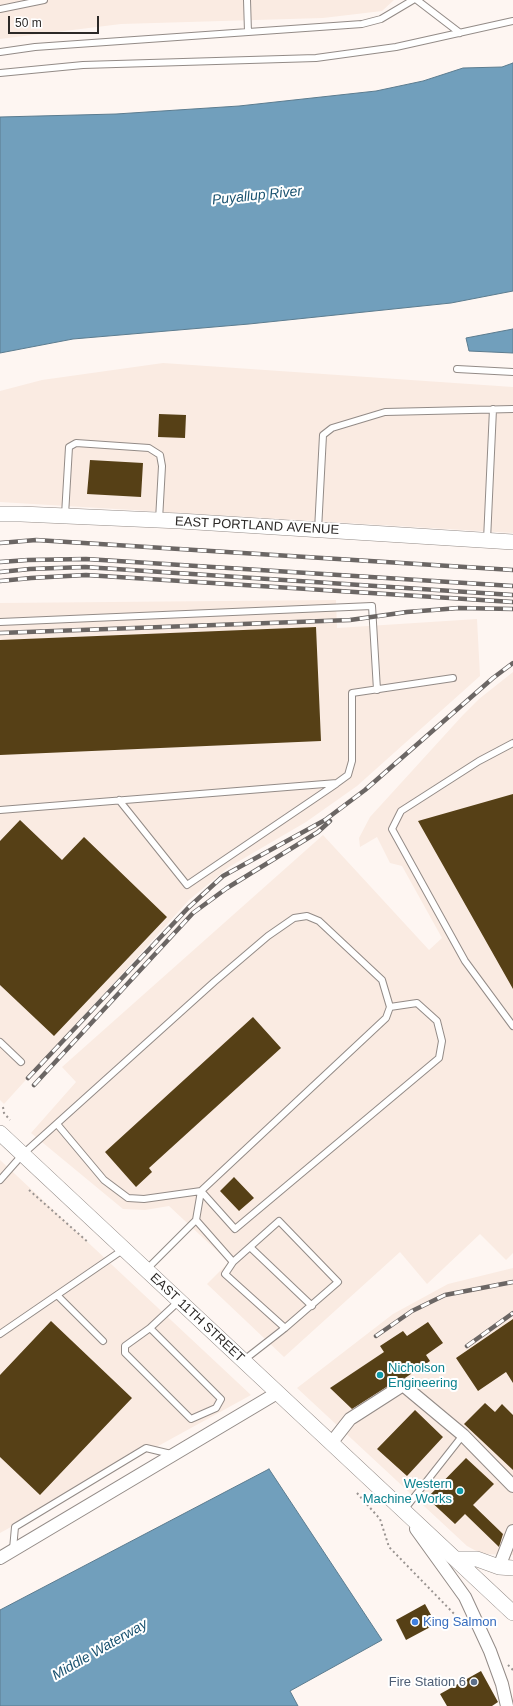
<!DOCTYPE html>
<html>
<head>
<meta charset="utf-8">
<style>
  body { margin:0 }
  #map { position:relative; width:513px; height:1706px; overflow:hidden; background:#fef6f2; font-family:Arial,sans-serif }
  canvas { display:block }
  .scale { position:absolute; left:8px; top:16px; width:91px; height:18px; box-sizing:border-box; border:2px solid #2c2927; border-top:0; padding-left:5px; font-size:12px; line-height:14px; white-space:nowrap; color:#2c2927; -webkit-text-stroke:3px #fff; paint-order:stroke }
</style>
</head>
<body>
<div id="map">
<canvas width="513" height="1706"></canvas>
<div class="scale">50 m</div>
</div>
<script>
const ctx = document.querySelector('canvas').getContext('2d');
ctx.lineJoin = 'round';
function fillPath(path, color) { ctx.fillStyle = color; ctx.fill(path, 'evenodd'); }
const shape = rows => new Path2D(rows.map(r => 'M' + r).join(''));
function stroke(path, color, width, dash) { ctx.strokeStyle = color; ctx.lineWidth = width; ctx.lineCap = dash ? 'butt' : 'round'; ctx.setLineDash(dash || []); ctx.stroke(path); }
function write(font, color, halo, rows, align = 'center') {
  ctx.font = font + ' Arial,sans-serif'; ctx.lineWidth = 4; ctx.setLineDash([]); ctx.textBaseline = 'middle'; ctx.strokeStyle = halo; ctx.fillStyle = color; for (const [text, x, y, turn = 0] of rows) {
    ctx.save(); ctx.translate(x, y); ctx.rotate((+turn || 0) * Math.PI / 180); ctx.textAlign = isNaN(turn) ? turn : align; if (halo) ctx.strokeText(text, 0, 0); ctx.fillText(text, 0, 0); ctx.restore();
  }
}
const built = shape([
  [0,0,394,0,382,11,323,18,121,24,0,39],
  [163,363,513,387,513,533,0,502,0,391,42,380],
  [336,600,337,628,477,619,480,676,357,786,306,822,229,867,189,900,4,1104,0,1100,0,603],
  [513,672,513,1253,506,1260,480,1234,427,1284,400,1252,284,1357,207,1284,229,1262,169,1206,145,1210,123,1209,31,1133,76,1082,62,1067,323,835,429,950,442,938,402,866,390,863,377,837,360,847,359,838,370,817,463,715,479,699],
  [0,1160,251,1395,0,1533],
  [513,1268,513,1555,482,1554,467,1546,297,1388,393,1314,448,1284]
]);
const water = shape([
  [513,63,513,291,451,303,249,324,73,339,0,353,0,117,116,114,239,106,376,91,423,81,463,68,502,67,513,63],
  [513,329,513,353,469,351,466,338,513,329],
  [269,1469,382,1640,290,1691,298,1706,0,1706,0,1610,269,1469]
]);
const building = shape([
  [159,414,186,415,185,438,158,437],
  [90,460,143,463,141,497,87,494],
  [316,627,321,741,0,755,0,640],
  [513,794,513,989,418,821],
  [20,820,62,860,84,837,167,917,54,1036,0,985,0,841],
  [253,1017,281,1048,149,1168,152,1172,136,1187,105,1152],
  [234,1177,254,1198,239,1211,220,1191],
  [513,1319,513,1383,506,1372,478,1391,456,1358],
  [51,1321,132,1398,40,1495,0,1457,0,1375],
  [428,1322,443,1343,426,1355,430,1361,405,1378,399,1379,352,1409,330,1388,384,1352,380,1346,403,1331,407,1336],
  [485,1403,495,1412,502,1404,513,1415,513,1470,464,1424],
  [415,1410,443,1437,407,1476,377,1449],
  [466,1458,494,1484,473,1505,503,1534,499,1547,465,1514,455,1524,427,1498],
  [425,1604,436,1624,406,1640,396,1620],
  [481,1671,498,1702,492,1706,447,1706,440,1694]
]);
const path = shape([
  [3,1107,4,1113,10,1120],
  [29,1190,89,1243],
  [357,1493,380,1519,389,1547,463,1623],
  [508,1665,513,1670]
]);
const service = shape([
  [247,0,248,32],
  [417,0,460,33],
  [0,9,44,0],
  [0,52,35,47,362,24,381,19,413,0],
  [0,73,83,65,316,58,396,47,513,21],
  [457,369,513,372],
  [65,515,69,447,76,443,149,448,160,455,162,466,159,520],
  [318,530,323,435,332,428,385,412,513,409],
  [487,540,493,409],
  [0,622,372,606,377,690],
  [513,743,479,761,401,811,392,829,465,961,513,1026],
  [119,800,187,885,336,784],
  [0,810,337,783,348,775,352,761,352,693,453,678],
  [0,1042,21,1062],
  [57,1124,104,1180,128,1198,144,1199,201,1191,235,1229,439,1058,442,1041,437,1021,417,1003,390,1007],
  [0,1180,23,1154,214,982,268,936,294,918,307,916,319,921,382,980,390,1007,386,1018,201,1191,196,1220],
  [250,1247,312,1306],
  [146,1270,196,1220,233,1262,225,1274,285,1328,338,1282,279,1221,233,1262],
  [57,1295,103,1341],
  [150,1328,125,1346,125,1353,191,1419,216,1408,221,1399,150,1328,179,1301],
  [0,1334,124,1249],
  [244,1360,285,1328],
  [404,1510,463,1435],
  [13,1549,15,1527,146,1448,171,1454]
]);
const minor = shape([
  [332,1442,350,1419,403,1385,463,1435,513,1486],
  [416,1529,465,1597,490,1651,502,1684,507,1706],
  [0,1558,277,1393],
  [499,1567,513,1531]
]);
const tertiary = shape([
  [0,514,21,514,180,521,513,542],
  [0,1133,513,1613],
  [456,1559,477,1559,499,1567,513,1568]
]);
const rail = shape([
  [0,543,36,540,513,570],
  [0,562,28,560,86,559,513,586],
  [0,572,30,569,85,567,513,595],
  [0,581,31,578,86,575,513,602],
  [0,633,350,620,407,612,459,608,513,609],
  [28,1078,188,908,223,876,325,820,365,790,493,678,513,663],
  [34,1085,193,913,227,888,318,832,330,821],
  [376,1336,412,1311,445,1295,513,1282],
  [467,1346,513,1313]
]);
const markers = [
  [380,1375,4,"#0f9aa8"],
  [460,1491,4,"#0f9aa8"],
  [415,1622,4,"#3f7fe0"],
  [474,1682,4,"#5c6f8a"]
];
const streetNames = [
  ["EAST PORTLAND AVENUE",257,526,3],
  ["EAST 11TH STREET",197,1318,43]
];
const cultureNames = [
  ["Nicholson",388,1368],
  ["Engineering",388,1383],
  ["Western",452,1484,"right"],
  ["Machine Works",452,1499,"right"]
];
const shopNames = [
  ["King Salmon",423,1622]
];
const serviceNames = [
  ["Fire Station 6",466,1682]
];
const waterNames = [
  ["Puyallup River",257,196,-6],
  ["Middle Waterway",100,1650,-30]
];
fillPath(built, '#faebe2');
fillPath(water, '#719fbc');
stroke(water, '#5c7c8f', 1);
fillPath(building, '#564016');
stroke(service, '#938b87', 8);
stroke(minor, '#938b87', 14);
stroke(tertiary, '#938b87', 16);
stroke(path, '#9a9491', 2, [2, 3]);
stroke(service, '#fff', 6);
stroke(minor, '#fff', 12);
stroke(tertiary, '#fff', 15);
stroke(rail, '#6b6664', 4.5);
stroke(rail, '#fff', 3, [9]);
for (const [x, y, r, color] of markers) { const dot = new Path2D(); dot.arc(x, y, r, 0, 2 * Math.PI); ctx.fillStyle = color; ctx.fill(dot); stroke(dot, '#fff', 1.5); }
write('13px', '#2c2927', '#fff', streetNames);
write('13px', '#0d838f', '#fff', cultureNames, 'left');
write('13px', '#366cbe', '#fff', shopNames, 'left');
write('13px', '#4e5e75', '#fff', serviceNames, 'right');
write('italic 14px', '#195270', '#fff', waterNames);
</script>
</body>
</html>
